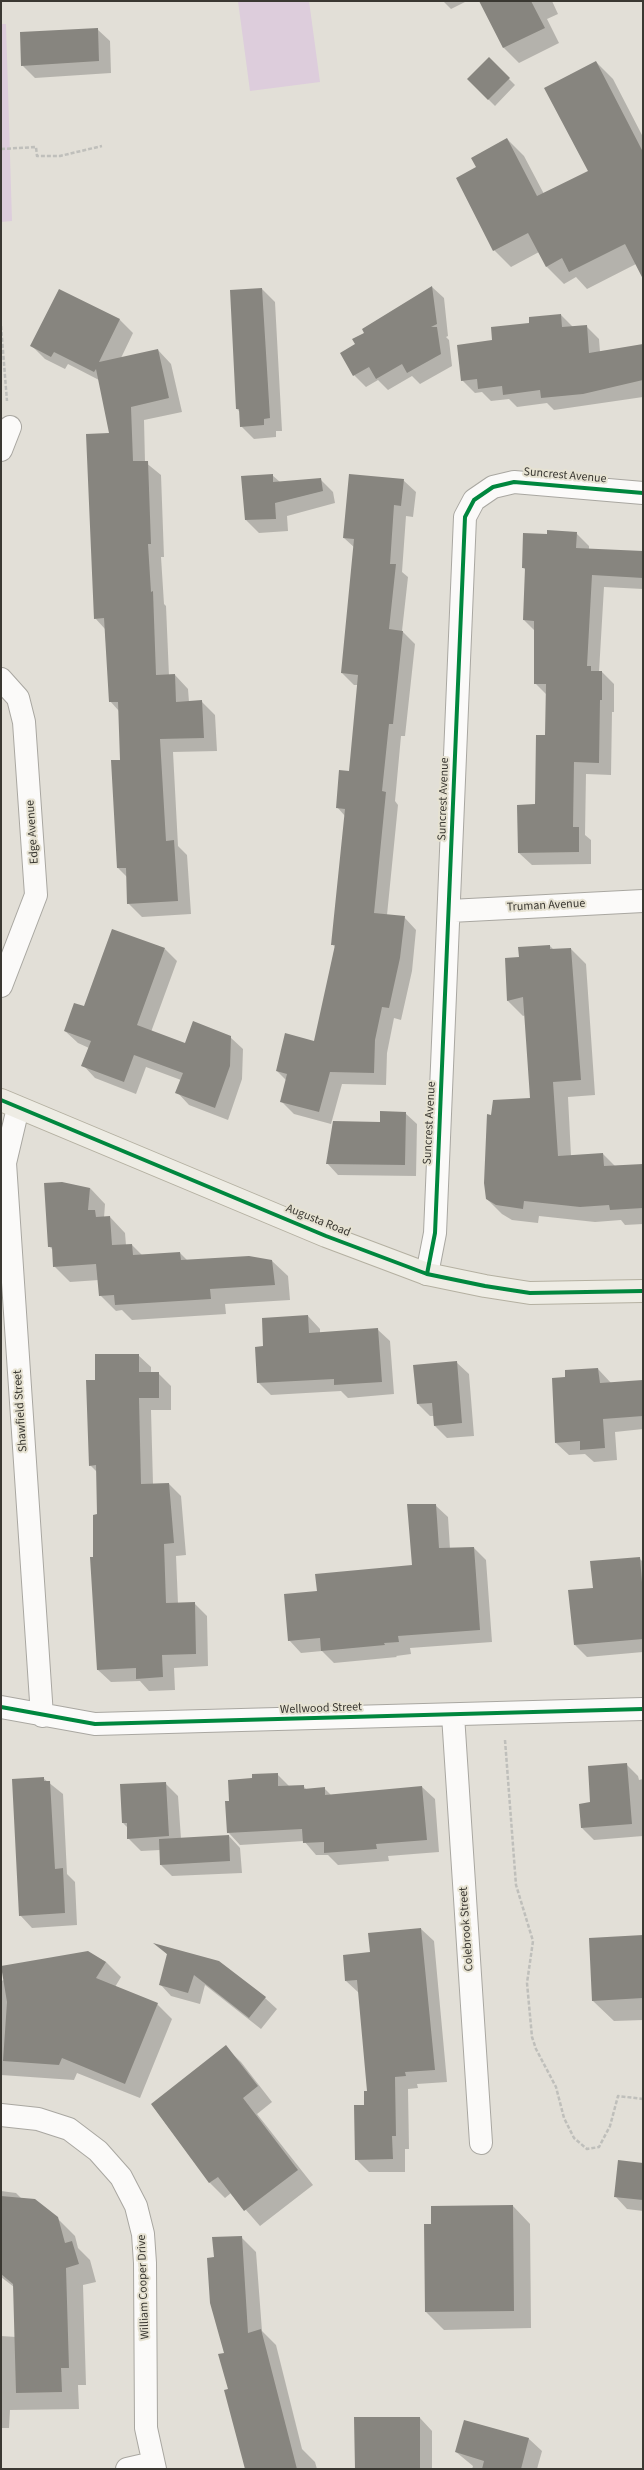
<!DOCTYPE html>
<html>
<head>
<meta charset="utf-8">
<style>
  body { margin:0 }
  #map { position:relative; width:644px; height:2470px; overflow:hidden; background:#e2dfd7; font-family:"Source Sans 3",sans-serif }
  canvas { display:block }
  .frame { position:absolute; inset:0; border:2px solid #3a3832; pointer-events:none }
</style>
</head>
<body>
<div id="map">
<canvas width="644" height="2470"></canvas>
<div class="frame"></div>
</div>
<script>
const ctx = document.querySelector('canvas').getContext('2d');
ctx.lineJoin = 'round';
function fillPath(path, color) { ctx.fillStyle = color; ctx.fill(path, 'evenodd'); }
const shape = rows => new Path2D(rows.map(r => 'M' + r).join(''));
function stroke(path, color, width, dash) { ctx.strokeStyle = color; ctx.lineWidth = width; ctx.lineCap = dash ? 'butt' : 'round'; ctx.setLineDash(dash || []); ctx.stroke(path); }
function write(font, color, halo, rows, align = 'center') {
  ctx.font = font + ' "Source Sans 3",sans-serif'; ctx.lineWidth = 4; ctx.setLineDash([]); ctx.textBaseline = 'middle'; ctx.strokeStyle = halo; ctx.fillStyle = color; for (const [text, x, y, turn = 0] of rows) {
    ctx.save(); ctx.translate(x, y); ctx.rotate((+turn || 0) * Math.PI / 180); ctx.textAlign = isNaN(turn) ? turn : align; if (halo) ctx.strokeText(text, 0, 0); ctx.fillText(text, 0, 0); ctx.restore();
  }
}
const green = shape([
  [238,1,309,1,320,82,250,91],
  [1,24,6,24,12,221,1,222]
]);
const shadow = shape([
  [443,1,467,1,451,9],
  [481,1,552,1,558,14,547,19,559,43,519,63,504,48],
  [97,29,110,41,111,73,35,78,22,65],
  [489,59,515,85,495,106,468,79],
  [596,62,613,79,643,137,643,273,636,264,587,289,576,277,564,284,547,267,539,252,511,267,494,250,478,168,507,139,524,156,544,194,589,172],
  [432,287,444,298,448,336,446,337,449,340,452,366,420,384,412,376,388,390,378,380,366,387,354,375,356,344,365,333,363,329],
  [262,289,275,302,282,431,276,431,276,437,254,439,241,426,240,412,237,409],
  [59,290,120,320,133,333,121,358,158,350,171,364,182,412,144,420,145,462,161,475,164,557,161,557,164,604,166,606,169,676,175,675,188,689,189,702,202,702,215,715,217,751,173,752,178,846,187,855,191,914,142,917,128,903,127,877,118,868,121,761,119,711,110,701,105,629,95,618,111,434,99,380,68,364,65,369,45,359,32,346],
  [561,315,573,327,586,326,599,339,600,352,643,345,643,397,554,410,547,403,517,407,509,399,491,401,482,392,475,393,462,380,494,341,530,324],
  [272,475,280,482,320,479,333,492,335,503,287,516,288,531,259,533,246,520,242,476],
  [403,480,416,492,413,517,406,516,402,572,408,577,402,631,415,644,405,736,401,736,395,801,398,805,387,915,404,917,416,930,412,971,401,1020,394,1018,387,1053,386,1085,342,1084,331,1124,294,1114,282,1102,287,1081,277,1071,315,1042,335,947,332,944,345,816,337,807,350,772,358,685,354,685,342,673,355,548,344,538],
  [576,533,589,546,589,550,643,552,643,589,604,587,599,672,602,672,614,684,614,712,612,712,611,775,586,774,585,835,591,840,591,864,532,865,519,853,536,805,546,736,547,695,535,683,535,631,524,620,526,570,523,568,548,535],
  [550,946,554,950,571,949,586,964,595,1095,568,1097,571,1156,603,1154,615,1166,643,1165,643,1224,625,1225,621,1220,595,1222,539,1216,538,1223,512,1220,502,1214,487,1199,492,1116,531,1099,526,1015,523,1016,508,1001,506,959,520,958],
  [165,949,177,961,151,1032,185,1044,230,1037,243,1049,242,1079,228,1120,189,1105,177,1092,181,1080,146,1067,136,1094,95,1078,83,1065,89,1048,78,1043,65,1031,85,1008],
  [405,1113,417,1124,416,1176,338,1175,327,1163,380,1123],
  [90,1188,105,1204,104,1218,110,1217,125,1233,126,1245,132,1245,143,1256,180,1253,187,1260,272,1261,288,1276,290,1300,225,1304,226,1314,132,1320,122,1310,116,1311,100,1295,99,1280,70,1282,54,1266,53,1250,49,1246],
  [308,1316,320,1329,320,1333,377,1329,390,1341,394,1394,348,1398,341,1391,271,1395,258,1382,264,1347],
  [138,1355,151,1367,151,1373,158,1373,171,1386,171,1410,151,1410,153,1484,169,1484,181,1496,186,1555,176,1556,178,1604,194,1603,207,1616,208,1666,174,1668,175,1690,149,1691,140,1681,111,1682,98,1670,94,1558,98,1515,98,1473,90,1465,96,1380],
  [456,1362,469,1374,474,1436,447,1438,435,1426,434,1416,430,1416,418,1404],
  [598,1369,611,1383,643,1381,643,1429,615,1432,617,1460,594,1462,585,1454,569,1455,556,1443,566,1378],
  [435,1505,448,1517,450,1549,474,1548,486,1560,492,1642,410,1648,411,1654,396,1656,397,1657,334,1663,322,1651,301,1653,289,1640,413,1566],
  [639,1558,643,1562,643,1652,587,1657,575,1645,594,1589],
  [626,1764,638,1776,639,1780,643,1779,643,1836,594,1840,582,1828,580,1805,592,1803],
  [277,1774,290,1787,303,1786,307,1790,324,1788,331,1795,422,1787,435,1799,439,1852,388,1856,389,1861,338,1865,328,1855,316,1855,304,1841,240,1845,228,1832,230,1802,253,1779],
  [43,1778,63,1794,67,1874,75,1882,77,1925,32,1928,20,1915],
  [165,1783,178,1796,181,1839,229,1836,240,1848,242,1873,172,1876,161,1865,160,1850,141,1851,128,1838,128,1828,123,1823],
  [421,1929,434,1941,447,2082,417,2084,418,2088,408,2089,409,2149,405,2149,405,2172,369,2172,356,2159,368,2092,359,1993,346,1981,371,1953],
  [643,1936,643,2020,614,2021,593,2001],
  [157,1945,265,1998,277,2009,261,2029,205,1985,200,2004,171,1996,160,1984,168,1955],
  [88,1952,106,1962,121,1977,115,1987,157,2004,172,2019,140,2098,77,2073,74,2080,1,2075,1,1981],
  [225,2047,241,2062,272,2102,257,2114,313,2185,260,2226,231,2193,225,2198,210,2183,152,2105],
  [643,2164,643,2211,627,2209,615,2196],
  [1,2191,16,2193,22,2199,57,2218,75,2236,78,2248,90,2260,96,2282,83,2285,86,2385,78,2385,79,2409,10,2410,9,2428,1,2428,1,2336,16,2337,14,2287,1,2277],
  [513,2206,530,2224,531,2328,444,2330,426,2312,432,2225],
  [241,2237,256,2252,262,2331,276,2345,302,2449,315,2462,317,2469,246,2469,229,2390,215,2258],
  [420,2418,432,2431,432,2469,356,2469],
  [465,2421,529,2439,542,2451,537,2469,472,2469,473,2466,456,2452]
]);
const building = shape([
  [479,1,531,1,545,28,503,48],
  [98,28,99,61,21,66,20,32],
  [489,57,510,78,488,100,467,79],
  [596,61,643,152,643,279,625,244,569,272,562,258,546,267,528,233,493,251,456,178,476,167,471,158,507,138,537,196,588,171,544,88],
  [432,286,437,324,431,327,437,327,441,354,407,373,402,364,376,379,369,367,353,376,340,353,355,344,352,339,364,333,362,329],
  [262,288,270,418,264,419,264,425,240,427,239,409,236,409,230,290],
  [59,289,120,319,99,362,158,349,169,398,131,407,133,461,148,461,151,544,148,544,151,592,153,591,156,675,175,674,176,702,202,700,204,738,160,739,166,841,174,840,178,901,127,904,126,868,117,868,111,760,120,760,118,702,109,702,104,618,94,619,86,434,109,433,96,369,94,372,54,352,51,357,30,346],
  [561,314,562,327,587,325,589,353,643,344,643,380,583,394,541,398,540,390,503,395,502,386,478,389,477,379,461,381,457,345,492,340,491,327,529,323,529,317],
  [273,474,273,482,321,478,323,491,275,503,276,519,245,520,241,476],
  [349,474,404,479,401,506,394,505,390,564,396,564,389,629,403,631,393,724,389,724,382,791,386,792,374,913,405,916,400,958,389,1008,382,1007,375,1040,374,1073,330,1072,319,1112,280,1102,287,1074,276,1071,285,1033,314,1041,335,945,331,945,345,809,336,808,339,770,349,771,358,675,341,673,354,539,343,538],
  [547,530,577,532,576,548,643,551,643,578,592,575,587,666,591,666,591,671,602,671,602,700,600,700,599,763,574,762,573,827,579,827,579,852,518,853,517,805,535,804,536,735,545,735,546,684,534,684,534,621,523,620,525,568,522,568,523,533,547,534],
  [112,929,165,948,137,1025,185,1043,193,1021,231,1036,230,1066,215,1108,175,1093,183,1073,134,1055,124,1082,81,1066,91,1041,64,1031,74,1003,84,1006],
  [550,945,550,949,571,948,581,1080,553,1082,558,1156,603,1153,604,1166,643,1164,643,1208,610,1210,609,1205,580,1207,524,1201,523,1209,496,1205,486,1199,484,1183,487,1114,491,1115,493,1100,530,1098,523,997,507,1001,505,958,519,957,518,947],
  [380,1111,406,1112,405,1165,326,1164,333,1121,380,1122],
  [62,1182,90,1188,88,1210,95,1210,96,1217,110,1216,112,1245,132,1244,133,1255,180,1252,181,1260,249,1256,272,1260,275,1285,210,1289,211,1299,115,1305,114,1295,99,1296,96,1264,53,1267,52,1247,48,1247,44,1183],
  [308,1315,309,1333,378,1328,382,1382,334,1385,334,1379,257,1383,255,1347,263,1346,262,1318],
  [95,1354,139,1354,139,1372,159,1372,159,1398,139,1398,141,1484,169,1483,174,1543,164,1544,166,1603,195,1602,196,1654,162,1655,163,1677,136,1679,136,1668,97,1670,90,1557,93,1557,93,1515,97,1514,96,1465,89,1466,86,1380,95,1380],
  [457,1361,462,1423,434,1426,432,1403,417,1404,413,1365],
  [598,1368,600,1383,643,1380,643,1416,603,1419,605,1448,580,1450,580,1441,555,1443,552,1378,565,1377,565,1370],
  [407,1504,436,1504,439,1548,474,1547,480,1630,398,1636,399,1642,384,1643,385,1645,321,1651,320,1638,288,1641,284,1594,317,1591,315,1574,412,1565],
  [640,1557,643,1595,643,1639,574,1645,568,1590,593,1588,590,1561],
  [627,1763,632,1824,581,1828,579,1804,590,1802,588,1766],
  [278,1773,278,1786,304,1785,304,1789,325,1787,325,1795,422,1786,427,1840,376,1844,377,1849,324,1853,324,1842,303,1843,302,1829,227,1833,225,1801,229,1801,228,1780,252,1778,252,1774],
  [44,1777,44,1781,50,1781,55,1869,63,1868,65,1913,19,1916,12,1779],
  [166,1782,169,1836,127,1839,127,1823,122,1823,120,1784],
  [229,1835,230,1861,160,1865,159,1839],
  [421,1928,435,2070,405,2072,406,2076,395,2077,396,2136,392,2136,393,2159,355,2160,354,2105,364,2105,364,2091,367,2091,357,1980,345,1981,343,1955,370,1952,368,1933],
  [643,1935,643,1998,592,2001,589,1938],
  [153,1943,219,1961,266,1997,249,2018,194,1975,188,1993,159,1985,167,1954],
  [88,1951,106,1962,96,1978,158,2003,125,2084,62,2058,59,2065,3,2061,7,2002,1,1966],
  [226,2045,258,2086,243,2098,298,2170,244,2211,218,2177,209,2183,151,2104],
  [618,2160,643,2163,643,2200,614,2197],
  [1,2196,35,2199,58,2217,65,2243,72,2241,79,2264,66,2268,69,2368,61,2368,62,2392,16,2393,13,2284,1,2274],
  [513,2205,514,2311,425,2312,424,2224,431,2224,431,2206],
  [242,2236,248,2333,261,2329,297,2469,245,2469,224,2390,228,2389,218,2354,224,2353,210,2303,207,2258,214,2257,212,2237],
  [354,2417,420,2417,420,2469,355,2469],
  [464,2420,529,2438,521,2469,482,2469,484,2461,455,2452]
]);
const path = shape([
  [1,149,36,147,37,156,60,156,102,146],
  [1,326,7,401],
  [505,1740,516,1885,533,1941,527,1983,532,2037,536,2049,556,2087,564,2118,574,2138,587,2149,599,2147,610,2126,618,2096,643,2099]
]);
const minor = shape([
  [1,450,10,427],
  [1,679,18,698,24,722,36,895,1,986],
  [450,911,643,901],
  [18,1108,5,1163,42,1716],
  [427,1274,435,1233,465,517,474,500,493,487,514,482,643,493],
  [1,1707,95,1724,643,1709],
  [453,1715,481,2143],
  [1,2115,38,2119,69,2129,98,2151,121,2177,136,2206,143,2234,145,2263,146,2428,155,2469],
  [127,2469,153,2463]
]);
const major = shape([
  [1,1100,326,1236,427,1274,485,1286,530,1293,643,1291]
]);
const cycleway = shape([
  [1,1100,326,1236,427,1274,485,1286,530,1293,643,1291],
  [427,1274,435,1233,465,517,474,500,493,487,514,482,643,493],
  [1,1707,95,1724,643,1709]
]);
const streetNames = [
  ["Suncrest Avenue",565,476,5],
  ["Suncrest Avenue",444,799,-88],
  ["Edge Avenue",33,832,-94],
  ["Truman Avenue",546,906,-3],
  ["Suncrest Avenue",430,1123,-87],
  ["Augusta Road",318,1221,22],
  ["Shawfield Street",21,1411,-94],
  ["Wellwood Street",321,1709,-2],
  ["Colebrook Street",467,1929,-94],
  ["William Cooper Drive",144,2287,-92]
];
fillPath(green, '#ddcddc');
fillPath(shadow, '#0003');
fillPath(building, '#87857f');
stroke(minor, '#a9a7a1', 24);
stroke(major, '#b4b0a1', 24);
stroke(path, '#bfbfbb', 2.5, [4, 2]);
stroke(minor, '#fbfaf9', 22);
stroke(major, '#eeece4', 22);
stroke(cycleway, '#00873e', 4);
write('12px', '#3a3832', '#e6e2d2', streetNames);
</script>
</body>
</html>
